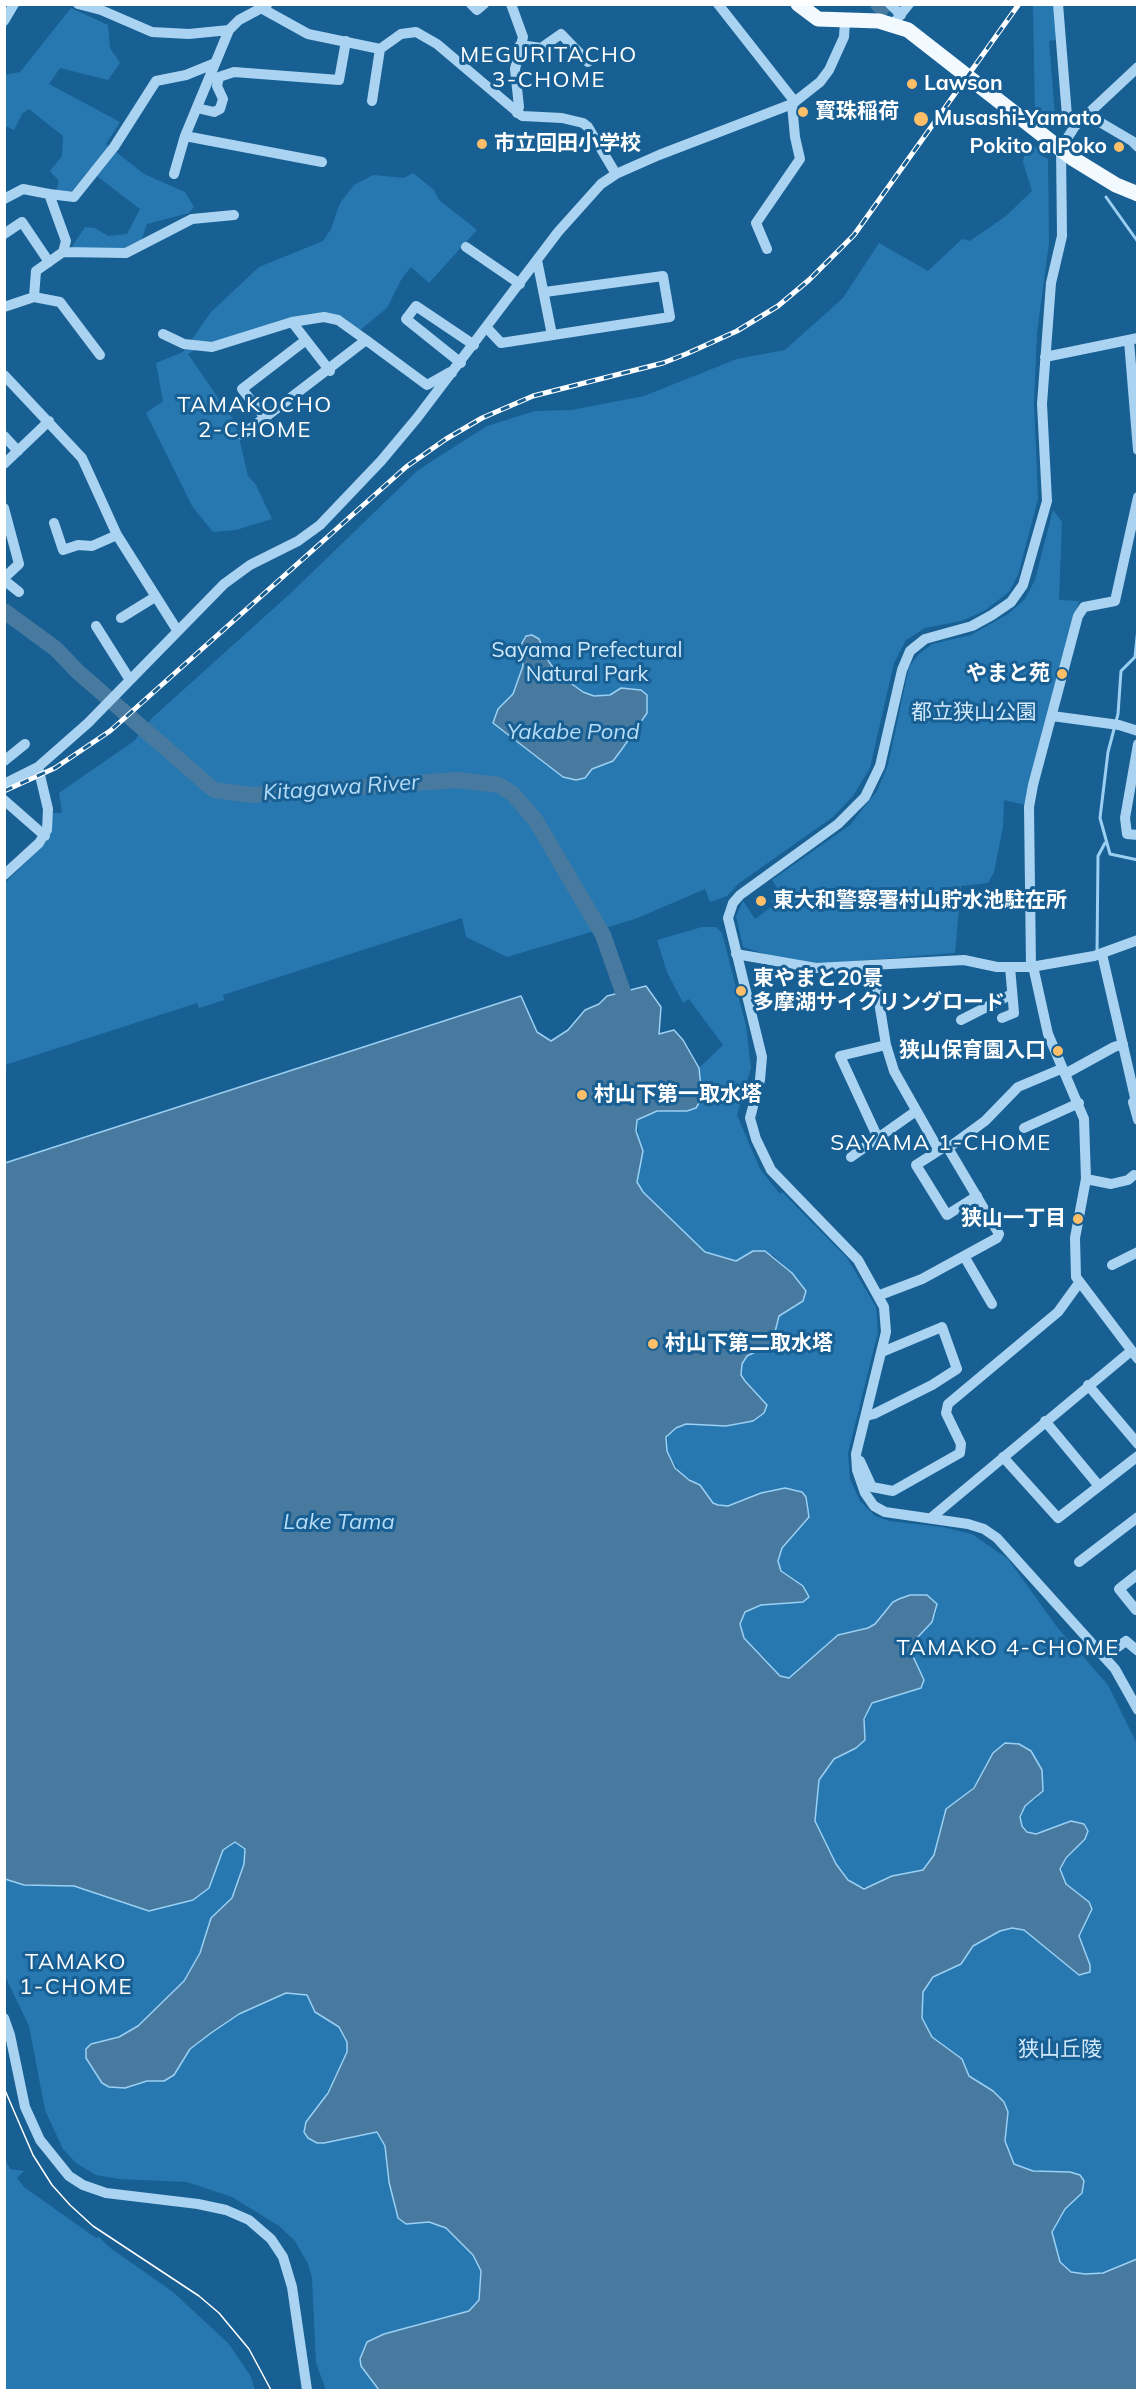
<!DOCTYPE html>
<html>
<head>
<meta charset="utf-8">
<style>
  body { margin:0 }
  #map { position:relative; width:1142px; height:2395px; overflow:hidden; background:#185f94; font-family:Mulish,sans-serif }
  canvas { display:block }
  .frame { position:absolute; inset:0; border:6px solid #fff; pointer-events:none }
</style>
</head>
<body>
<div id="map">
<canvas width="1142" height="2395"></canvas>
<div class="frame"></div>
</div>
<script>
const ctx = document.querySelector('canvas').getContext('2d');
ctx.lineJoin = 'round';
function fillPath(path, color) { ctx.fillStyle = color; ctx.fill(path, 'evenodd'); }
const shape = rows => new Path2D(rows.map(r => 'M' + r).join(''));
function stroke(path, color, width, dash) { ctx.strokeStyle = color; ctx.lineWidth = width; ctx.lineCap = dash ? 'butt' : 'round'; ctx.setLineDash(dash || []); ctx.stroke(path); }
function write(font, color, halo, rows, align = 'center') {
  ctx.font = font + ' Mulish,"Noto Sans JP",sans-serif'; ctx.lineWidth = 6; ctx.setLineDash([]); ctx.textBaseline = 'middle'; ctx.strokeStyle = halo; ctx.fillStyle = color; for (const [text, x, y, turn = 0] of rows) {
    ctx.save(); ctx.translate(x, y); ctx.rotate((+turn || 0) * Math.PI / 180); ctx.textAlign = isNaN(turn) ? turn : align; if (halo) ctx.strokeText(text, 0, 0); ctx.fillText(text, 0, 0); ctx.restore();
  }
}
const green = shape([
  [1033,5,1054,5,1058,39,1049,41,1055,116,1035,117],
  [71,8,108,25,110,48,120,63,108,80,60,68,49,84,120,122,106,144,144,174,185,192,194,207,189,213,147,224,141,241,132,250,71,248,85,227,95,228,108,236,127,234,140,209,89,170,70,193,56,191,59,181,50,171,62,156,63,136,29,109,22,114,14,130,5,126,5,75,20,72],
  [1026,145,1037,147,1043,152,1042,156,1048,159,1049,243,1037,333,1034,403,1038,499,1018,575,1009,592,984,611,961,621,925,628,906,640,894,663,870,768,853,796,833,817,738,884,727,896,710,902,705,889,635,919,507,957,466,937,462,918,223,995,224,1000,199,1008,197,1003,5,1065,5,883,49,839,53,813,62,813,59,793,134,741,152,718,293,591,417,471,432,461,487,426,535,411,572,410,644,396,737,359,785,350,843,298,879,243,928,271,962,239,970,241,1006,216,1032,191,1023,162],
  [413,173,434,190,439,200,477,230,429,283,411,267,402,278,387,308,360,330,324,313,208,343,188,354,236,424,248,476,256,485,272,519,236,530,213,532,192,506,146,413,163,401,156,363,183,352,211,312,259,267,323,241,331,229,340,203,354,185,373,175,404,178],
  [1053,510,1062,522,1059,600,1079,601,1026,805,1004,800,1003,827,994,872,988,883,961,886,955,953,817,964,771,956,743,947,736,916,743,901,755,919,774,905,771,901,781,894,772,880,850,825,877,791,888,765,909,667,918,655,932,644,971,635,1008,614,1025,599,1035,580],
  [702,927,716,927,722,933,746,1026,751,1068,737,1115,760,1169,780,1194,782,1192,847,1258,876,1307,878,1332,848,1453,850,1479,860,1501,875,1516,889,1521,942,1527,972,1534,1008,1559,1057,1627,1108,1685,1137,1744,1137,2259,1103,2273,1085,2274,1071,2272,1060,2262,1054,2247,1052,2232,1065,2209,1082,2193,1084,2185,1082,2177,1070,2172,1033,2171,1014,2164,1005,2141,1008,2112,1004,2102,993,2091,969,2076,962,2059,932,2037,922,2018,923,1992,933,1977,960,1964,973,1946,1000,1931,1012,1928,1024,1930,1079,1975,1090,1972,1090,1965,1079,1936,1092,1909,1089,1902,1066,1884,1061,1874,1062,1864,1076,1849,1044,1831,1031,1834,1020,1822,1025,1806,1038,1798,1042,1770,1036,1760,1031,1751,1019,1744,990,1759,980,1781,944,1813,934,1855,923,1870,892,1876,870,1888,853,1884,836,1864,815,1821,819,1780,834,1758,856,1748,871,1703,921,1688,924,1680,911,1652,916,1639,936,1614,937,1604,893,1602,875,1624,868,1628,842,1633,831,1641,795,1676,789,1678,780,1676,762,1655,751,1648,744,1639,740,1624,745,1612,761,1605,803,1602,789,1577,781,1571,778,1561,782,1548,809,1518,806,1497,795,1489,739,1501,728,1506,718,1505,713,1503,700,1485,681,1474,667,1451,668,1433,686,1424,726,1426,753,1421,764,1413,765,1410,754,1390,741,1375,742,1364,747,1356,772,1344,779,1316,803,1301,792,1273,773,1255,753,1251,736,1261,705,1252,642,1192,637,1182,641,1162,637,1120,657,1111,687,1111,696,1108,702,1098,699,1068,723,1045,689,999,683,1003,667,972,657,940],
  [235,1842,245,1850,244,1864,232,1898,211,1918,200,1953,184,1981,138,2026,119,2037,91,2044,125,2088,147,2081,164,2081,174,2075,190,2049,211,2033,239,2014,286,1993,307,1995,315,2012,339,2027,347,2042,347,2052,323,2100,304,2127,308,2138,316,2143,324,2143,377,2132,385,2146,395,2212,406,2224,429,2222,446,2228,473,2255,481,2271,479,2300,469,2311,410,2326,361,2366,379,2390,326,2390,316,2363,312,2278,308,2264,295,2241,279,2226,232,2197,187,2182,119,2179,96,2175,76,2163,63,2149,45,2110,29,2026,5,1976,4,1879,24,1885,74,1886,149,1911,209,1888,223,1850],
  [4,2157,10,2169,24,2171,17,2178,24,2187,96,2238,99,2237,109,2247,173,2292,228,2343,250,2375,255,2390,5,2390]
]);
const water = shape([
  [532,635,539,639,549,662,558,674,583,692,594,696,610,695,621,688,641,690,647,695,647,713,622,749,613,761,592,769,585,778,576,780,563,777,493,723,498,709,513,694,523,666,521,645,526,636,532,635],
  [646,986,661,1007,659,1034,674,1030,683,1040,699,1068,702,1098,696,1108,687,1111,657,1111,637,1120,636,1131,643,1151,637,1182,643,1192,705,1252,736,1261,753,1251,765,1251,792,1273,806,1291,803,1301,779,1316,772,1344,747,1356,742,1364,741,1375,745,1381,767,1405,764,1413,753,1421,726,1426,686,1424,676,1428,666,1437,667,1451,675,1468,689,1480,700,1485,713,1503,718,1505,728,1506,761,1493,785,1488,802,1492,806,1497,809,1517,782,1548,778,1561,781,1571,803,1586,809,1597,803,1602,761,1605,745,1612,740,1624,744,1638,780,1676,789,1678,838,1635,868,1628,875,1624,893,1602,899,1599,910,1595,927,1595,937,1604,932,1622,916,1639,911,1652,924,1680,921,1688,872,1703,864,1719,865,1740,856,1748,834,1759,819,1780,815,1821,836,1864,848,1880,864,1889,892,1876,923,1870,934,1855,946,1809,974,1788,993,1753,1005,1743,1019,1744,1031,1751,1042,1770,1043,1791,1025,1806,1020,1817,1022,1826,1027,1832,1036,1834,1071,1821,1084,1824,1088,1831,1085,1839,1066,1858,1060,1869,1066,1884,1089,1902,1092,1909,1079,1936,1090,1965,1090,1972,1079,1975,1024,1930,1012,1928,1000,1931,973,1946,961,1964,933,1977,923,1992,922,2018,932,2037,962,2059,969,2076,993,2091,1004,2102,1008,2112,1005,2141,1014,2164,1033,2171,1070,2172,1080,2175,1084,2181,1082,2193,1065,2209,1052,2232,1060,2262,1071,2272,1085,2274,1103,2273,1137,2259,1137,2390,379,2390,361,2366,360,2359,367,2342,384,2334,469,2311,479,2300,481,2271,473,2255,446,2228,429,2222,406,2224,398,2218,389,2182,385,2146,377,2132,324,2143,317,2143,308,2138,304,2132,306,2122,328,2093,347,2052,347,2042,339,2027,315,2012,307,1995,286,1993,239,2014,211,2033,190,2049,174,2075,164,2081,147,2081,125,2088,109,2087,102,2083,86,2058,86,2049,91,2044,119,2037,138,2026,184,1981,200,1953,211,1918,232,1898,244,1864,245,1849,235,1842,223,1850,209,1888,193,1900,149,1911,74,1886,24,1885,5,1879,5,1163,521,996,537,1032,551,1041,568,1030,585,1010,599,1004,607,996,646,986]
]);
const stream = shape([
  [1106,197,1138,242],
  [1138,628,1135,657,1121,671,1118,714,1108,752,1100,818,1110,854,1138,860],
  [1097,953,1098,856,1105,843]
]);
const river = shape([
  [878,4,882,8],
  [4,611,56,649,78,672,214,790,252,795,457,780,499,785,513,794,536,821,603,935,623,992]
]);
const minor = shape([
  [78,4,101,10,152,32,189,34,229,30],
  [471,4,477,10,484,4],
  [511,4,523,37,515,69,519,107,517,113],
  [718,4,795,102],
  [890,4,901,15],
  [1058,4,1067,116,1075,126],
  [261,8,308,34,380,49,401,34,416,32,437,44,522,116,562,118,583,123,588,127,616,174],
  [4,21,14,4],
  [893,24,909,4],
  [520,45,541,48,561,34,588,62],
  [1138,67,1075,126,1061,148,1062,236,1051,283,1042,404,1047,501,1023,585,1011,602,992,615,972,626,925,639,910,651,902,670,880,766,865,797,838,824,740,895,733,903,728,918,762,1057,760,1080,750,1118,756,1139,771,1170,858,1260,884,1307,886,1332,856,1454,857,1470,865,1493,874,1506,885,1512,968,1524,984,1529,997,1538,1115,1669,1138,1710],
  [372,101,380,49],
  [197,108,214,112,220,109,223,99,217,86,219,77,234,72,339,80,346,41],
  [1090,112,1098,121,1132,141,1138,147],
  [185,136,322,162],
  [174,174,185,136,229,30,239,20,267,5],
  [49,194,74,197,114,147,156,81,186,75,213,64],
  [4,199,23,189,49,194,66,241,63,252,36,271,34,297],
  [4,234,22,222,49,262],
  [466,247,520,284],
  [767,249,756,223,800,159,795,137,792,104],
  [63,252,126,253,192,219,234,215],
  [537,260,552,335],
  [4,307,34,297,60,302,100,355],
  [292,322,330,371],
  [487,328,501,343,670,317,663,276,545,292],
  [163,334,184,344,212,347,292,322,324,317,338,320,366,340],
  [1129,341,1138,450],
  [1045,357,1138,338],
  [461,363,406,319,416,306,474,345],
  [4,375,82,458,117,535,177,630],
  [266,419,242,389,306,340],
  [242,435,366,340,427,385,450,372,452,373],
  [4,436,18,451],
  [4,464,49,421],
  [4,508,19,564,4,578],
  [54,523,63,550,78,545,92,546,117,535],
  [4,580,19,592],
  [121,618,155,597],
  [96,626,130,680],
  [1052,716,1119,725,1138,731],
  [1138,744,1125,818,1127,834,1138,835],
  [4,761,25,744],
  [4,784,38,767,88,723,224,584,250,565,298,541,320,525,381,461,417,418,558,232,601,184,616,174,659,155,792,104,820,82,829,70,844,37,845,21],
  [4,800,45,836],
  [4,875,39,843,47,830,48,809,38,767],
  [736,954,816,968,964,960,997,967,1031,967,1094,956,1138,940],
  [1102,954,1136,1102],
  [873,965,886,1045,894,1071,937,1147,948,1148,985,1121,1018,1087,1061,1069],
  [1033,966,1048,1034,1084,1119,1086,1179,1075,1238,1076,1277,1138,1359],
  [1031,967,1029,807,1033,785,1078,616,1084,607,1115,601,1138,497],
  [1002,1018,1014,1013,1010,967],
  [961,1020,1012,994],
  [1065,1074,1114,1047,1123,1044],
  [1138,1102,1133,1102,1138,1120],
  [1024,1128,1079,1103],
  [877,1136,840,1056,886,1045],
  [941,1149,916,1165,947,1215,977,1196],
  [851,1157,916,1111],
  [1086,1179,1111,1184,1128,1180,1134,1175],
  [964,1256,992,1304],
  [1112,1265,1138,1252],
  [880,1295,922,1279,997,1238,999,1234,948,1148],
  [1088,1385,1138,1444],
  [866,1416,874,1414,932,1385,957,1369,942,1327,882,1352],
  [1045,1421,1099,1486],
  [1003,1457,1058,1518,1138,1456],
  [860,1461,872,1487,893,1491,960,1453,961,1444,946,1413,948,1404,1058,1312,1079,1283],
  [932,1517,1131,1351],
  [1079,1562,1138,1517],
  [1136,1610,1119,1589,1138,1574],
  [1104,1657,1126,1641,1138,1651],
  [4,2018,10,2035,25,2107,40,2140,69,2176,83,2185,106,2193,198,2204,226,2210,249,2220,271,2239,283,2257,292,2287,307,2390]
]);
const major = shape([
  [798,4,818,19,879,21,908,30,1072,158,1116,185,1138,194]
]);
const tram = shape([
  [4,2088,33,2155,52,2185,70,2205,93,2226,199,2296,219,2313,249,2349,271,2390]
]);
const rail = shape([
  [4,791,55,768,110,731,406,467,446,439,482,418,533,396,663,363,686,354,737,331,778,306,809,280,854,235,1019,4]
]);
const markers = [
  [912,84,6,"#ffbf68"],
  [803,112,6,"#ffbf68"],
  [921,119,8,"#ffbf68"],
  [482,144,6,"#ffbf68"],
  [1119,147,6,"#ffbf68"],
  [1062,674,6,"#ffbf68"],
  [761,901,6,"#ffbf68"],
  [741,991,6,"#ffbf68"],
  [1058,1051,6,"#ffbf68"],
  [582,1095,6,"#ffbf68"],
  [1078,1219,6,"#ffbf68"],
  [653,1344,6,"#ffbf68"]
];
const poiNames = [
  ["Lawson",924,84],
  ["寳珠稲荷",815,112],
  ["Musashi-Yamato",934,119],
  ["市立回田小学校",494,144],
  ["Pokito a Poko",1107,147,"right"],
  ["やまと苑",1050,674,"right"],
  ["東大和警察署村山貯水池駐在所",773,901],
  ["東やまと20景",753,979],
  ["多摩湖サイクリングロード",753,1003],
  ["狭山保育園入口",1046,1051,"right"],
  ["村山下第一取水塔",594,1095],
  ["狭山一丁目",1066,1219,"right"],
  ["村山下第二取水塔",665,1344]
];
const parkNames = [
  ["Sayama Prefectural",587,651],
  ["Natural Park",587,675],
  ["都立狭山公園",974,713],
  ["狭山丘陵",1060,2050]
];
const neighbourhoodNames = [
  ["MEGURITACHO",549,55],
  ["3-CHOME",549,80],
  ["TAMAKOCHO",255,405],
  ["2-CHOME",255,430],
  ["SAYAMA 1-CHOME",941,1143],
  ["TAMAKO 4-CHOME",1008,1648],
  ["TAMAKO",76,1962],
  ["1-CHOME",76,1987]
];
const waterNames = [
  ["Yakabe Pond",573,732],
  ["Kitagawa River",341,788,-4],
  ["Lake Tama",339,1522]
];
fillPath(green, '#2778b1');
fillPath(water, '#487a9f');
stroke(water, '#9bd0f3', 1.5);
stroke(stream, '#9bd0f3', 3);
stroke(river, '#487a9f', 16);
stroke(minor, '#a9d3f0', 10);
stroke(major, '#f2f9ff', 15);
stroke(tram, '#fff', 1.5);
stroke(rail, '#fff', 5);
stroke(rail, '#185f94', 3, [9]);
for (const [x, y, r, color] of markers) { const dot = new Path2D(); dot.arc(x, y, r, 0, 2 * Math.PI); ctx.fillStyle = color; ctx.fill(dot); stroke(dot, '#185f94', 2); }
write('bold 21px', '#fff', '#185f94', poiNames, 'left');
write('21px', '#d0e9fb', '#185f94', parkNames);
ctx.letterSpacing = '1.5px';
write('22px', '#fff', '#185f94', neighbourhoodNames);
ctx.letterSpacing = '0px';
write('italic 22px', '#b5dcf7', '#185f94', waterNames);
</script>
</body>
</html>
